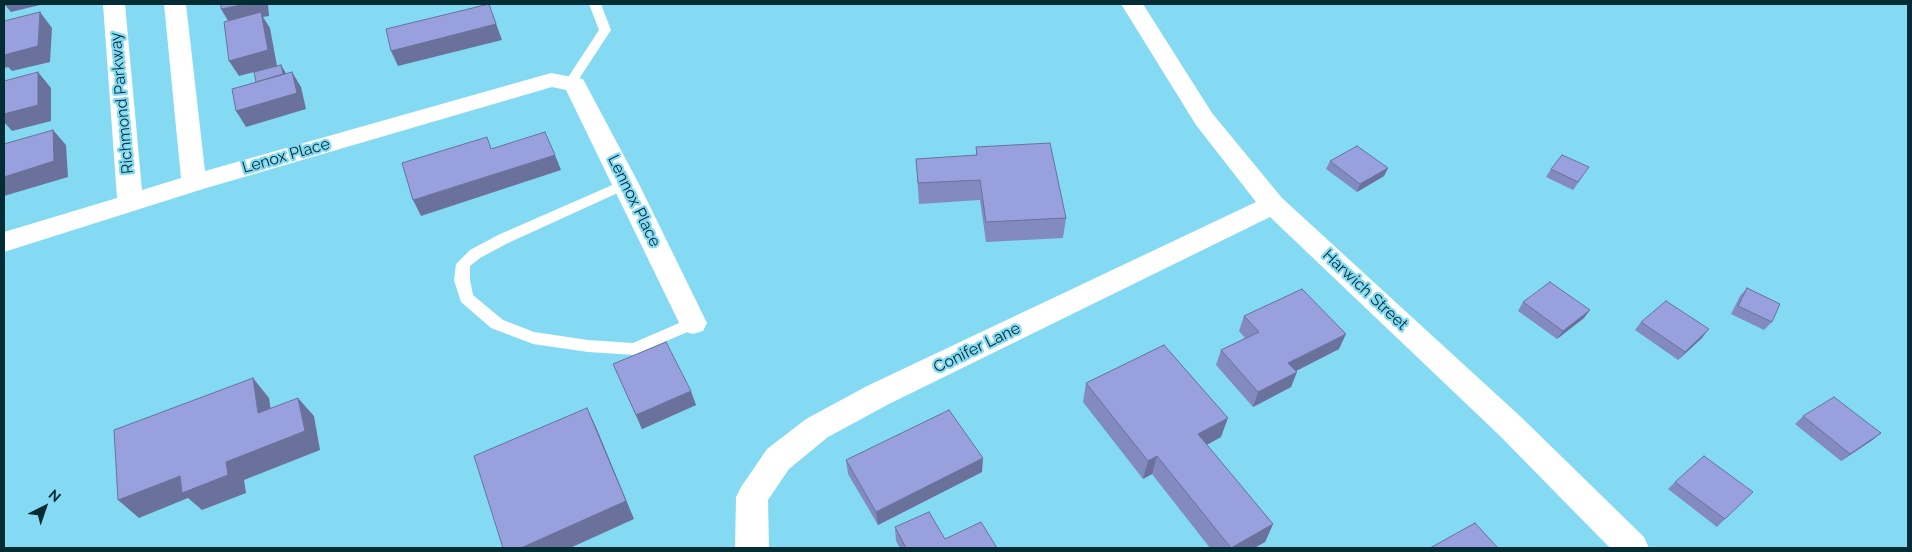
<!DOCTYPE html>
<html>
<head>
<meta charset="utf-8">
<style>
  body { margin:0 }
  #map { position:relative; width:1912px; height:552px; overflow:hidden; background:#84daf2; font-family:Raleway,sans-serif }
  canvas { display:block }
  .frame { position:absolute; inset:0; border:5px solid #042c35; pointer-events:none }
  .north { position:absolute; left:20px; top:482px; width:50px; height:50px; -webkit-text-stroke:4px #84daf2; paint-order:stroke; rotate:41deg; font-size:14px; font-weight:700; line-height:20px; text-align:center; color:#042c35 }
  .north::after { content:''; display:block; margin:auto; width:18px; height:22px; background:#042c35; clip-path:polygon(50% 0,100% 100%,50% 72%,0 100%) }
</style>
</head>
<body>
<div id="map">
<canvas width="1912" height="552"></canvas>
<div class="frame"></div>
<div class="north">N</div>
</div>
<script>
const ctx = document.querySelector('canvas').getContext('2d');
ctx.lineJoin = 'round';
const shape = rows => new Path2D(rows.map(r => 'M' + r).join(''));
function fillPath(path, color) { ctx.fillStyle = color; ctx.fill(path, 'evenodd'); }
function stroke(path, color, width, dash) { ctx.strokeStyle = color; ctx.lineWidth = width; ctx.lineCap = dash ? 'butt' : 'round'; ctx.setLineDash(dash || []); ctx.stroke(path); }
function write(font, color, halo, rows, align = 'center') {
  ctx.font = font + ' Raleway,sans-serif'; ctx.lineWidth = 4.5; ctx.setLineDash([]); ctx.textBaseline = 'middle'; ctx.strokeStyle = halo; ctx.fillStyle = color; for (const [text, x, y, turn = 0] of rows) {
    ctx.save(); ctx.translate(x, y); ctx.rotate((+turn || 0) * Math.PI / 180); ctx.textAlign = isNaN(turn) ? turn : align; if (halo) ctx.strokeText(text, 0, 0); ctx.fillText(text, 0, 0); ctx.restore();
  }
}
const lane = shape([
  [589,4,601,4,611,30,575,85,571,86,565,82,599,30,589,4],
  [626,179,631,181,633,184,631,187,508,243,480,258,470,266,470,280,473,295,503,320,534,332,588,340,633,343,693,317,699,319,701,323,699,327,634,355,588,352,533,344,491,328,461,302,454,280,456,264,470,250,498,235,626,179]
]);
const street = shape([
  [103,4,125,4,142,190,181,178,164,4,186,4,205,171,551,73,583,79,639,184,707,323,703,331,693,334,683,331,566,90,552,87,203,189,4,252,4,232,117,198,103,4],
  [1121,4,1143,4,1212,113,1282,198,1521,417,1644,537,1649,548,1610,548,1499,435,1270,217,889,404,828,437,789,469,768,500,769,548,735,548,736,497,741,487,767,449,806,419,867,386,1256,202,1196,125,1121,4]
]);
const wall = shape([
  [976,147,1066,218,1063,238,986,242,980,200,919,204,916,159,976,155],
  [1330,161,1388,168,1384,176,1357,192,1326,169],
  [1551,169,1583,176,1573,190,1546,177],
  [1747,288,1772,322,1764,330,1731,314,1740,296],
  [1523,302,1584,318,1557,339,1518,311],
  [1244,316,1339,349,1296,371,1291,387,1253,407,1216,365,1221,350,1245,338,1239,331],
  [1641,322,1702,338,1678,360,1635,330],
  [613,364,696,405,642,429],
  [1086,383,1221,437,1206,445,1273,524,1265,542,1254,548,1210,548,1152,474,1143,479,1083,402],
  [1803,416,1881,433,1871,441,1841,461,1795,424],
  [846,460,982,472,878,525,848,474],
  [1675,482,1725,519,1717,527,1668,489],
  [895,527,945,539,997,548,900,548,896,541]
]);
const shadedWall = shape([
  [4,4,44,4,11,12],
  [246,4,268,4,269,16,263,17,270,28,277,66,239,76,229,61,230,24,221,9],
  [489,4,502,40,398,66,391,51],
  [40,12,52,28,50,62,12,71,8,67,4,68,4,55],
  [281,65,286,73,262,95],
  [38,72,51,88,51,121,12,131,4,122,4,114],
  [292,72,301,87,306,109,246,127,236,111],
  [53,130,66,145,68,177,4,196,4,177],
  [555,155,561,170,421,216,413,200],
  [1388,168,1384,176,1357,192,1360,184],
  [1590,310,1584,318,1557,339,1563,331],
  [1709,329,1702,338,1678,360,1685,352],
  [1346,334,1339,349,1282,378,1288,363],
  [1297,372,1291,387,1253,407,1258,392],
  [253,378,269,398,274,432,258,413],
  [691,391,696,405,642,429,636,415],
  [298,398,314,416,320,450,244,480,246,493,202,510,188,498,139,518,118,500,180,476,226,462],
  [587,408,596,427,634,519,570,548,521,548],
  [1228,418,1221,437,1192,453,1198,434],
  [1881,433,1871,441,1841,461,1850,454],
  [1157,456,1152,474,1143,479,1148,461],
  [983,458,982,472,878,525,876,512],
  [1273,524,1265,542,1254,548,1231,548]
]);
const building = shape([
  [221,4,246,4,221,9,221,4],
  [489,4,496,24,391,51,386,29,489,4],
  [40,12,38,46,4,55,4,21,40,12],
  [261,12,268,50,229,61,224,22,261,12],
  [281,65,283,74,256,82,254,72,281,65],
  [38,72,38,105,4,114,4,81,38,72],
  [292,72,297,93,236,111,232,89,292,72],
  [53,130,54,161,4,177,4,144,53,130],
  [545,132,555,155,413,200,402,163,487,137,491,149,545,132],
  [1050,143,1066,218,986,222,980,180,918,183,916,159,977,155,976,147,1050,143],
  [1357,146,1388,168,1360,184,1330,161,1357,146],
  [1562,155,1589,167,1578,182,1551,169,1562,155],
  [1550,282,1590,310,1563,331,1523,302,1550,282],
  [1747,288,1780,304,1772,322,1738,306,1747,288],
  [1302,289,1346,334,1288,363,1297,372,1258,392,1221,350,1259,332,1244,316,1302,289],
  [1666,301,1709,329,1685,352,1641,322,1666,301],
  [666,342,691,391,636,415,613,364,666,342],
  [1164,345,1228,418,1198,434,1273,524,1231,548,1157,456,1148,461,1086,383,1164,345],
  [253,378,258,413,298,398,305,431,226,462,228,475,182,493,180,476,118,500,114,430,253,378],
  [1834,397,1881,433,1850,454,1803,416,1834,397],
  [587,408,626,501,521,548,503,548,474,456,587,408],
  [949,410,983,458,876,512,846,460,949,410],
  [1704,456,1753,492,1725,519,1675,482,1704,456],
  [929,512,945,539,981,522,997,548,906,548,895,527,929,512],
  [1475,523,1498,548,1430,548,1475,523]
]);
const streetNames = [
  ["Richmond Parkway",122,103,-95],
  ["Lenox Place",286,156,-16],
  ["Lennox Place",634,201,64],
  ["Harwich Street",1365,290,43],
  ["Conifer Lane",977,348,-26]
];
fillPath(lane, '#fff');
fillPath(street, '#fff');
fillPath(wall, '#838abf');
fillPath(shadedWall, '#6a719b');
fillPath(building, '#98a1de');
stroke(building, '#6a719b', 1);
write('16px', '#042c35', '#84daf2', streetNames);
</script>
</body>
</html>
